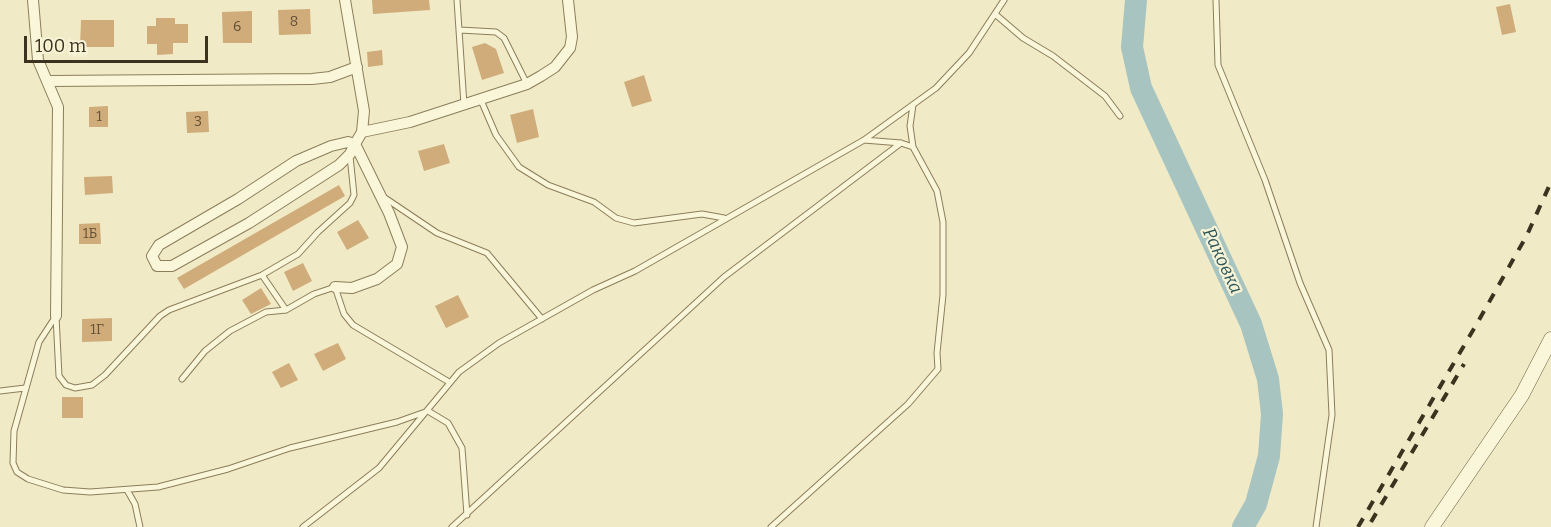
<!DOCTYPE html>
<html>
<head>
<meta charset="utf-8">
<style>
  body { margin:0 }
  #map { position:relative; width:1551px; height:527px; overflow:hidden; background:#f0ebc6; font-family:Bitter,serif }
  canvas { display:block }
  .scale { position:absolute; left:24px; top:36px; width:184px; height:27px; box-sizing:border-box; border:3px solid #3c321f; border-top:0; padding-left:8px; font-size:18px; line-height:21px; white-space:nowrap; color:#3c321f; -webkit-text-stroke:4px #f7f3d6; paint-order:stroke }
</style>
</head>
<body>
<div id="map">
<canvas width="1551" height="527"></canvas>
<div class="scale">100 m</div>
</div>
<script>
const ctx = document.querySelector('canvas').getContext('2d');
ctx.lineJoin = 'round';
const shape = rows => new Path2D(rows.map(r => 'M' + r).join(''));
function stroke(path, color, width, dash) { ctx.strokeStyle = color; ctx.lineWidth = width; ctx.lineCap = dash ? 'butt' : 'round'; ctx.setLineDash(dash || []); ctx.stroke(path); }
function fillPath(path, color) { ctx.fillStyle = color; ctx.fill(path, 'evenodd'); }
function write(font, color, halo, rows, align = 'center') {
  ctx.font = font + ' Bitter,serif'; ctx.lineWidth = 4.5; ctx.setLineDash([]); ctx.textBaseline = 'middle'; ctx.strokeStyle = halo; ctx.fillStyle = color; for (const [text, x, y, turn = 0] of rows) {
    ctx.save(); ctx.translate(x, y); ctx.rotate((+turn || 0) * Math.PI / 180); ctx.textAlign = isNaN(turn) ? turn : align; if (halo) ctx.strokeText(text, 0, 0); ctx.fillText(text, 0, 0); ctx.restore();
  }
}
const river = shape([
  [1136,0,1132,47,1141,88,1251,324,1268,379,1272,414,1269,456,1256,504,1243,527]
]);
const building = shape([
  [372,0,429,0,430,10,373,14],
  [1510,4,1516,32,1502,35,1496,7],
  [310,9,311,34,279,35,278,10],
  [252,11,252,43,223,43,222,12],
  [156,18,175,18,175,24,188,24,188,43,173,43,173,54,157,55,157,44,147,44,147,26,156,26],
  [81,20,114,20,114,47,80,47],
  [485,43,496,49,504,73,482,80,472,47],
  [382,50,383,65,368,67,367,52],
  [644,75,652,101,632,107,624,82],
  [108,106,108,127,89,127,89,107],
  [533,109,539,137,517,143,510,115],
  [208,111,209,132,187,133,186,112],
  [444,144,450,163,424,171,418,151],
  [112,176,113,193,85,195,84,177],
  [339,185,345,196,184,289,177,278],
  [358,220,369,238,347,250,337,232],
  [100,223,101,244,79,244,79,224],
  [303,263,312,281,293,291,284,272],
  [261,288,271,304,251,314,242,300],
  [458,295,469,317,446,328,435,306],
  [112,318,112,341,82,342,82,319],
  [338,343,346,359,323,371,314,354],
  [289,363,298,380,281,388,272,372],
  [62,397,83,397,83,418,62,418]
]);
const lane = shape([
  [457,0,464,105],
  [1216,0,1218,65,1265,180,1300,283,1329,350,1332,415,1316,527],
  [995,14,1023,38,1053,56,1105,96,1120,116],
  [460,30,496,32,504,38,527,84],
  [480,98,496,135,519,167,548,185,594,202,616,218,634,223,702,214,724,218],
  [864,140,901,143,913,147],
  [385,198,437,233,487,253,542,319],
  [262,275,286,310],
  [56,316,39,342,14,431,13,463,17,472,28,479,63,490,90,492,158,487,228,469,290,448,397,422,428,411,448,423,462,448,467,515],
  [56,316,59,376,66,385,75,388,92,385,105,375,160,316,169,310,262,275,298,254,318,232,350,203,354,195,350,156],
  [182,379,205,351,230,331,266,312,286,310,314,294,335,287,344,314,353,325,449,382],
  [0,391,25,388],
  [127,490,135,504,140,527],
  [303,527,379,468,459,372,499,343,593,290,635,271,864,140,936,88,969,53,1004,0],
  [452,527,724,277,901,143],
  [771,527,908,404,938,369,937,353,943,295,943,222,937,191,913,147,910,126,913,105]
]);
const street = shape([
  [33,0,38,60,58,107,56,316],
  [48,81,312,79,330,77,357,67],
  [362,132,410,122,527,84,541,76,555,67,570,48,572,37,568,0],
  [335,287,352,288,377,279,397,264,402,247,389,213,355,144,348,142,331,146,296,161,238,199,159,245,152,256,157,266,172,266,249,223,339,165,350,154,355,144,362,132,364,111,345,0]
]);
const secondary = shape([
  [1432,527,1522,395,1551,339]
]);
const rail = shape([
  [1371,522,1464,364],
  [1358,527,1479,320,1527,235,1551,182]
]);
const numberNames = [
  ["8",294,22],
  ["6",237,27],
  ["1",99,117],
  ["3",198,122],
  ["1Б",90,234],
  ["1Г",97,330]
];
const waterNames = [
  ["Раковка",1222,261,65]
];
stroke(river, '#a7c4c0', 22);
fillPath(building, '#d0ac7a');
stroke(lane, '#8d7d5a', 7);
stroke(street, '#8d7d5a', 12);
stroke(secondary, '#6f5e3d', 15);
stroke(lane, '#faf6da', 5);
stroke(street, '#faf6da', 10);
stroke(secondary, '#faf6da', 14);
stroke(rail, '#3c321f', 4, [10, 10]);
write('14px', '#615036', null, numberNames);
write('italic 18px', '#2e585c', '#f7f3d6', waterNames);
</script>
</body>
</html>
